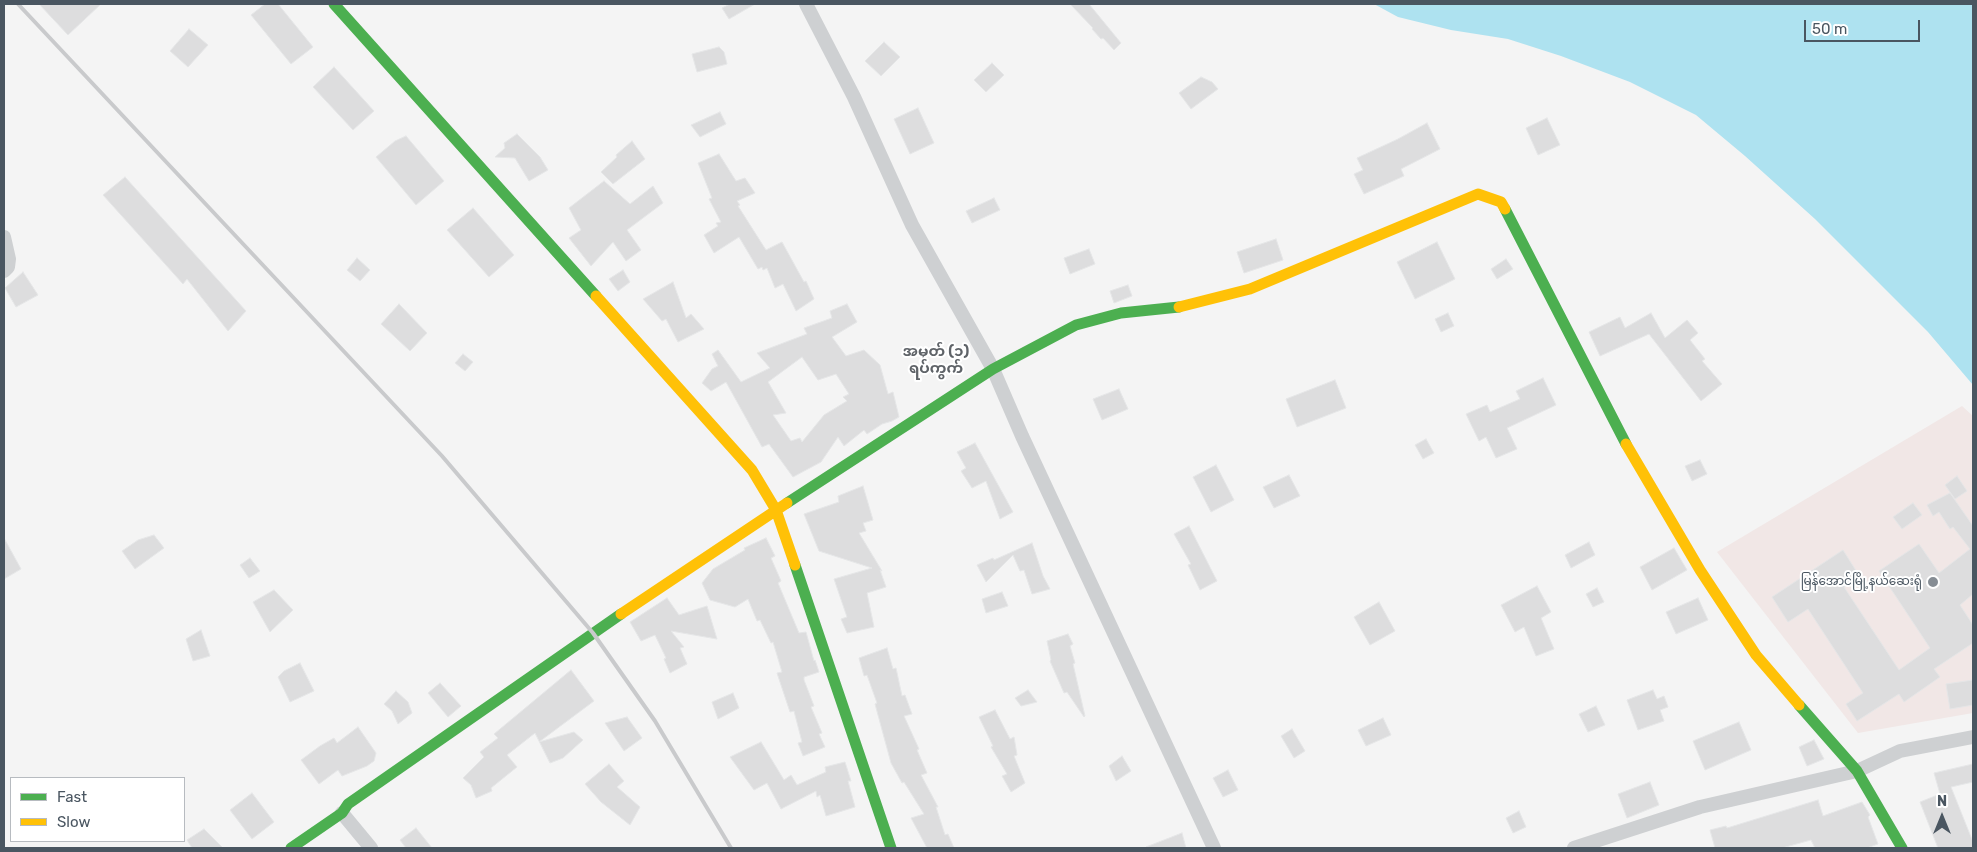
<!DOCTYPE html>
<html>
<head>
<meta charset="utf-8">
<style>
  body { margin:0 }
  #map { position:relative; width:1977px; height:852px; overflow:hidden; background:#f4f4f4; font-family:Rubik,sans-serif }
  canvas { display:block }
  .frame { position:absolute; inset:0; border:5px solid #4a5661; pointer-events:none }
  .legend { position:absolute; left:10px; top:777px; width:175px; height:65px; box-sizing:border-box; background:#fff; border:1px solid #b7bbc0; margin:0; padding:6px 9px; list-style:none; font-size:15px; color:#4a5661 }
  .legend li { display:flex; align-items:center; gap:10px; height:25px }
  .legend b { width:25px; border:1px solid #b7bbc0 }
  .north { position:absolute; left:1917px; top:792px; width:50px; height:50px; -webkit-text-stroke:4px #fff; paint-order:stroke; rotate:0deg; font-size:14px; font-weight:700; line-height:20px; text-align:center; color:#4a5661 }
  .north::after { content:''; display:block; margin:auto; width:18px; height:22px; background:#4a5661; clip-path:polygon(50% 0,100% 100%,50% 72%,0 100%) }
  .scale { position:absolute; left:1804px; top:20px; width:116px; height:22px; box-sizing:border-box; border:2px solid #4a5661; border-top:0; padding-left:6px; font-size:15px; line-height:18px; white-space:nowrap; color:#4a5661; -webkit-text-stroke:4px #fff; paint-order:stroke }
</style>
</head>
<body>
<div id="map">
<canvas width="1977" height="852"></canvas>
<div class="frame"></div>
<ul class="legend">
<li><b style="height:6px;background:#4caf50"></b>Fast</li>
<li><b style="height:6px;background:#ffc107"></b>Slow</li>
</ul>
<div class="north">N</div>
<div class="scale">50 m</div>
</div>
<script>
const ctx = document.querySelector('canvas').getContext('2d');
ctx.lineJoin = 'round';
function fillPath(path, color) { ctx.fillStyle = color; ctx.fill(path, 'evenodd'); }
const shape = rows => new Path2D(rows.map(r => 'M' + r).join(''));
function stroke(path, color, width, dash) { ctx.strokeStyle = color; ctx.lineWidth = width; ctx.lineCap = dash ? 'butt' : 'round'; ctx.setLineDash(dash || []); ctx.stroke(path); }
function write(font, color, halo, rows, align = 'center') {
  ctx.font = font + ' Rubik,"Noto Sans Myanmar",sans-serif'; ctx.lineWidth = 4; ctx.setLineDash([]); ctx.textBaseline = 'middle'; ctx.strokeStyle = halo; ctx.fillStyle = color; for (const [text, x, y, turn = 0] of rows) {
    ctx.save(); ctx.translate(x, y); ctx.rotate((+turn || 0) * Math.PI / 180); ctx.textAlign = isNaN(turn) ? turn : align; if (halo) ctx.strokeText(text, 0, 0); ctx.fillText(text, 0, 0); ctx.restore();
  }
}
const medical = shape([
  [1962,406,1973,416,1973,713,1858,733,1717,552]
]);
const water = shape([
  [1374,4,1973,4,1973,385,1928,332,1815,219,1745,156,1696,115,1630,82,1561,56,1508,39,1451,30,1398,17]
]);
const building = shape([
  [39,4,101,4,68,35,39,4],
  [265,4,278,4,313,47,291,64,251,15,265,4],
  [730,4,755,4,729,19,722,8,730,4],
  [1070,4,1089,4,1121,43,1114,50,1103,38,1101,39,1092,29,1093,28,1070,4],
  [189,29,208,45,188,67,170,51,189,29],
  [884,42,900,57,881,76,865,61,884,42],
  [719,47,724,52,727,64,697,72,692,54,719,47],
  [992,63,1004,75,986,92,974,80,992,63],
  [334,67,374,111,353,130,313,87,334,67],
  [1201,77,1212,82,1218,89,1191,109,1179,93,1201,77],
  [918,108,934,143,910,154,894,119,918,108],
  [720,112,726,124,700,137,691,125,720,112],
  [1547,118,1560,145,1538,155,1526,128,1547,118],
  [1427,123,1440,149,1401,169,1404,176,1364,194,1354,174,1363,170,1357,158,1398,139,1427,123],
  [517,134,540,157,548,170,529,181,515,158,495,157,505,148,504,143,517,134],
  [406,136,444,181,416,205,376,157,395,141,406,136],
  [632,141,645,159,613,184,601,172,617,157,616,155,632,141],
  [719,154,736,181,745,178,755,193,737,201,740,205,738,206,766,250,782,242,804,282,806,281,814,299,796,311,783,284,775,288,767,268,763,270,762,267,758,269,739,237,714,253,704,235,718,226,716,223,721,222,709,199,712,198,698,163,719,154],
  [125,177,246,311,228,331,187,279,183,284,103,195,125,177],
  [604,181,630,204,653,186,663,203,627,230,641,250,626,261,613,242,591,266,569,238,581,230,569,208,604,181],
  [994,198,1000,210,972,223,966,211,994,198],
  [473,208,514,255,489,277,447,230,473,208],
  [1276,239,1283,260,1244,273,1237,252,1276,239],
  [1437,242,1455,279,1415,299,1397,262,1437,242],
  [1089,249,1095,264,1070,274,1064,258,1089,249],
  [357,258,370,270,360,281,347,270,357,258],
  [1506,259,1513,269,1497,279,1491,269,1506,259],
  [623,270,630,282,618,291,609,279,623,270],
  [23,272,38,295,16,307,5,288,23,272],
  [673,282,686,318,691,314,704,329,678,342,666,319,662,321,643,299,673,282],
  [1128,285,1132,296,1114,303,1110,291,1128,285],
  [399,304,427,333,410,351,381,324,399,304],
  [847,304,857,322,832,337,846,356,864,350,880,365,888,394,893,392,899,417,892,421,882,424,867,434,864,430,844,446,838,437,821,462,793,477,769,444,762,447,726,382,711,391,702,383,712,369,718,366,712,354,718,350,741,382,770,368,757,353,807,334,804,328,832,318,830,311,847,304],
  [802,357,818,380,836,374,849,394,843,397,847,401,824,415,802,442,800,438,791,441,773,415,786,413,768,382,802,357],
  [1448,313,1454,326,1441,332,1435,319,1448,313],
  [1651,313,1665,338,1687,320,1698,333,1690,340,1705,359,1702,361,1722,384,1701,401,1649,334,1600,356,1589,332,1620,317,1625,328,1651,313],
  [463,354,473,362,465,371,455,363,463,354],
  [1543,378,1556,405,1507,428,1517,449,1496,458,1486,437,1479,441,1466,414,1487,405,1490,412,1520,399,1516,391,1543,378],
  [1335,380,1346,408,1297,427,1286,399,1335,380],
  [1119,389,1128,409,1102,420,1093,399,1119,389],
  [1426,439,1434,453,1423,459,1415,445,1426,439],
  [975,443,1013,512,1000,519,986,481,972,488,961,471,966,468,957,452,975,443],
  [1700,460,1707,474,1692,481,1685,466,1700,460],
  [1216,465,1234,500,1211,512,1193,477,1216,465],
  [1289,475,1300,496,1274,508,1263,487,1289,475],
  [1957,476,1967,491,1955,499,1945,485,1957,476],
  [863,486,873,520,863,523,866,531,859,533,882,571,880,570,886,587,867,593,874,627,847,633,841,619,847,617,834,579,872,568,819,551,804,514,839,502,838,496,863,486],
  [1950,493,1973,526,1973,594,1960,605,1973,625,1973,643,1934,669,1940,677,1904,702,1899,694,1857,721,1846,704,1863,693,1808,609,1788,622,1772,597,1843,550,1860,577,1844,587,1899,670,1930,648,1879,571,1919,544,1939,573,1970,549,1953,527,1950,529,1939,512,1933,516,1927,505,1950,493],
  [1913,503,1922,515,1902,529,1893,517,1913,503],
  [1189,526,1217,581,1200,590,1188,565,1191,564,1174,534,1189,526],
  [154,535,164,548,135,569,122,551,138,540,154,535],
  [4,538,21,569,4,579,4,538],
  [766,538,775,556,771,558,781,581,778,583,799,633,806,632,814,661,815,660,819,672,804,677,804,680,814,706,811,707,822,733,819,734,825,747,803,756,798,743,802,742,794,711,790,712,777,673,782,672,773,642,771,643,760,620,757,621,748,599,735,607,710,600,702,583,713,569,745,550,744,548,766,538],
  [1589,542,1595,555,1571,568,1565,555,1589,542],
  [1032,543,1043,576,1050,589,1032,594,1024,570,1020,571,1013,555,986,582,977,565,993,558,994,560,1032,543],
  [1674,548,1687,570,1652,590,1640,567,1674,548],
  [250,558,260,571,249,578,240,565,250,558],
  [1537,586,1551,612,1541,618,1554,649,1536,656,1524,627,1515,632,1501,605,1537,586],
  [1597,588,1604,602,1593,607,1586,594,1597,588],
  [274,590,293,610,270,632,253,602,274,590],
  [1002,592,1008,606,986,613,982,599,1002,592],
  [667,598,679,615,707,606,717,639,671,631,684,647,680,648,687,664,670,673,664,659,666,658,655,635,641,641,630,622,667,598],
  [1698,598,1708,620,1676,634,1666,612,1698,598],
  [1379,602,1395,631,1370,645,1354,617,1379,602],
  [201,630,210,656,193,661,186,639,201,630],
  [1068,634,1073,644,1070,646,1075,663,1073,664,1085,716,1084,717,1067,692,1064,693,1050,661,1051,660,1047,641,1068,634],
  [887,648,893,669,896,668,902,696,905,695,912,714,904,716,919,749,917,750,927,773,921,775,938,807,936,807,945,835,948,834,954,848,927,848,911,818,924,814,904,782,902,783,891,763,875,704,877,703,867,675,864,676,859,658,887,648],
  [300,663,314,691,290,702,278,677,284,671,300,663],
  [571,670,594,701,539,742,574,732,583,740,563,758,550,763,535,733,507,755,517,767,491,788,492,791,476,798,471,785,463,778,484,757,480,752,498,738,494,734,571,670],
  [1973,680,1973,705,1950,709,1946,684,1973,680],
  [440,683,461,706,448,717,428,693,440,683],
  [1028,690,1037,702,1021,706,1015,698,1028,690],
  [1653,690,1657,699,1664,696,1668,707,1660,710,1664,721,1638,730,1627,700,1653,690],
  [396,691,408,702,412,713,398,724,392,711,384,704,396,691],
  [733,693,739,708,718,719,712,702,733,693],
  [1596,706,1605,725,1588,732,1579,714,1596,706],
  [995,710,1010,739,1014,737,1017,755,1014,756,1025,783,1011,792,1002,776,1007,774,991,747,993,746,979,717,995,710],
  [627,717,642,738,624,751,605,723,627,717],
  [1383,718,1391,735,1366,746,1358,730,1383,718],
  [1739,722,1751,750,1705,770,1693,741,1739,722],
  [358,727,376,753,374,761,367,766,342,776,338,770,319,784,301,760,320,746,334,738,337,743,358,727],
  [1292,729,1305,751,1294,758,1281,736,1292,729],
  [1814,740,1824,759,1807,766,1799,747,1814,740],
  [761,742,784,780,791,775,797,785,826,772,825,767,845,762,851,781,848,781,855,807,826,816,820,795,817,797,816,791,781,809,767,783,754,790,730,757,761,742],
  [1122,756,1131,771,1116,781,1109,766,1122,756],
  [609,764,624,781,617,787,640,807,630,825,601,802,585,784,609,764],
  [1973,764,1973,782,1951,787,1973,842,1973,848,1938,848,1920,802,1940,794,1934,773,1973,764],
  [1228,770,1238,790,1223,797,1213,778,1228,770],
  [1650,782,1659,805,1627,818,1618,794,1650,782],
  [252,793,274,822,252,839,230,810,252,793],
  [1818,800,1823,816,1862,802,1870,815,1868,817,1878,844,1867,848,1815,848,1811,840,1782,848,1715,848,1710,830,1726,826,1727,828,1818,800],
  [1519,811,1526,827,1513,833,1506,818,1519,811],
  [416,828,432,848,406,848,400,840,416,828],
  [204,829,223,848,192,848,187,840,204,829],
  [1182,833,1186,848,1146,848,1146,847,1182,833]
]);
const street = shape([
  [806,4,854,97,912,225,993,369,1022,436,1214,848],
  [4,237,9,259,8,267,4,271],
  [342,813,371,848],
  [1574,848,1700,807,1857,771,1900,751,1973,737]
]);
const fast = shape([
  [334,4,596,296],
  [1505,209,1626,444],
  [787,503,993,369,1076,325,1121,313,1179,307],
  [795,565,891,848],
  [1799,705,1857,771,1902,848],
  [291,848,342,813,348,804,621,614]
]);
const slow = shape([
  [596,296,752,470,776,510,795,565],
  [1179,307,1250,289,1478,194,1501,202,1505,209],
  [1626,444,1700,570,1756,655,1799,705],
  [621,614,787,503]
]);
const rail = shape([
  [18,4,442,456,593,633,655,721,731,848]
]);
const markers = [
  [1933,582,6,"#868d94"]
];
const poiNames = [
  ["မြန်အောင်မြို့နယ်ဆေးရုံ",1922,582]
];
const quarterNames = [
  ["အမှတ် (၁)",936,352],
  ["ရပ်ကွက်",936,369]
];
fillPath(medical, '#f1e7e6');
fillPath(water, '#aee2f0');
fillPath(building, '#ddddde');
stroke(building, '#e5e6e7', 1);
stroke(street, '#ced0d2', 14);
stroke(fast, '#4caf50', 11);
stroke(slow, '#ffc107', 11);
stroke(rail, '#c9cacc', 4);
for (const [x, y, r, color] of markers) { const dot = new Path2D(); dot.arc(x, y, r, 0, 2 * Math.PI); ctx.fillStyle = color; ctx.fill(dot); stroke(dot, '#fff', 2); }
write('12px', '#4a5661', '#fff', poiNames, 'right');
write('bold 15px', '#5f6368', '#fff', quarterNames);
</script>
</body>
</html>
